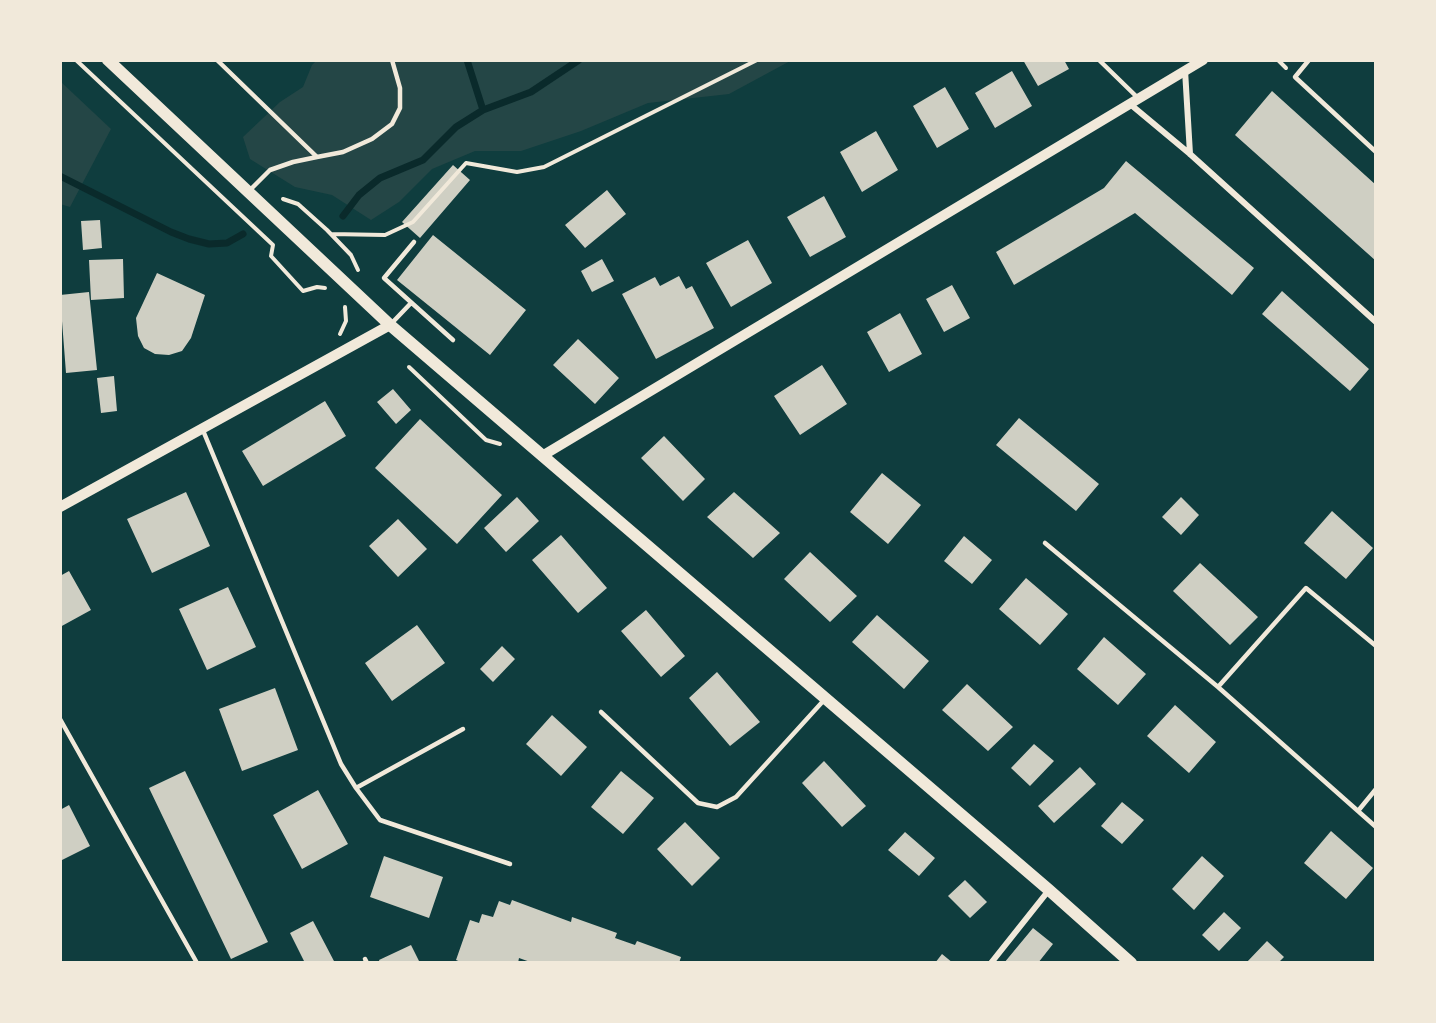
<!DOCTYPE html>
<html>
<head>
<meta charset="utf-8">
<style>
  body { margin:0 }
  #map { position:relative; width:1436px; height:1023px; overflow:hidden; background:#0f3d3e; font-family:"DM Sans",sans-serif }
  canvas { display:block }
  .frame { position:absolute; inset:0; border:62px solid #f1e9da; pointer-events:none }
</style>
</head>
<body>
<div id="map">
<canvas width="1436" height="1023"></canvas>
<div class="frame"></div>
</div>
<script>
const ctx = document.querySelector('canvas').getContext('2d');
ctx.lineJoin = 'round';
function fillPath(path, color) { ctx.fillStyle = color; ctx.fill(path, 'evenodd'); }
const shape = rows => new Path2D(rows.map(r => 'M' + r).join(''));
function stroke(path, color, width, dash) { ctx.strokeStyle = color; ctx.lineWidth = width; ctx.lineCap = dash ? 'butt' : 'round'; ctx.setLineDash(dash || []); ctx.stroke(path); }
const green = shape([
  [317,60,792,60,729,94,648,103,581,131,521,151,475,151,432,169,399,202,371,220,332,195,295,187,250,159,243,137,280,102,303,87,312,65],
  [60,81,111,129,70,207,60,204]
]);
const stream = shape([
  [467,60,483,110],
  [60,176,171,232,189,239,209,244,227,243,243,234],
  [343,216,359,195,380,178,423,160,456,127,483,110,531,92,579,60]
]);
const building = shape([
  [1023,60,1064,60,1069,69,1038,86],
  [1012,71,1032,106,995,128,975,93],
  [945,87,969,129,937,148,913,106],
  [1272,91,1376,185,1376,261,1235,135],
  [876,131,898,170,862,192,840,152],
  [1126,161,1254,268,1232,295,1135,213,1014,285,996,252,1104,188],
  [453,165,470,180,420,238,402,222],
  [607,190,626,214,585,248,565,225],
  [824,196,846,237,810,257,787,217],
  [100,220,102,248,83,250,81,221],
  [433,235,526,310,490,355,397,280],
  [748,240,772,283,731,307,706,263],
  [123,259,124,298,91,300,89,260],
  [602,259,614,281,592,292,581,271],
  [157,273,205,295,191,338,182,351,169,355,155,354,144,348,138,336,136,318],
  [679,276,686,289,692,286,714,328,656,359,622,294,655,277,660,286],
  [952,285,970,318,944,332,926,299],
  [1282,291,1369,369,1350,391,1262,314],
  [89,292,97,370,66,373,60,295],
  [900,313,922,354,889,372,867,332],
  [578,339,619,378,595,404,553,365],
  [822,365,847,404,800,435,774,396],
  [114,376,117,411,101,413,97,378],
  [393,389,411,410,396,424,377,402],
  [325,401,346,436,263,486,242,451],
  [1019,418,1099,484,1076,511,996,445],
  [420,419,502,495,457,544,375,468],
  [664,436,705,479,683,501,641,458],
  [882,473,921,505,888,544,850,512],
  [186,492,210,546,152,573,127,519],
  [734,492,780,533,753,558,707,517],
  [517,497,539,521,506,552,484,528],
  [1181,497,1199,515,1181,535,1162,517],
  [1332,511,1373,548,1346,579,1304,543],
  [398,519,427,549,398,577,369,546],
  [561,535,607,588,578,613,532,560],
  [964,536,992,560,972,584,944,561],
  [810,552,857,596,830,622,784,579],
  [1200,563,1258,617,1230,645,1173,591],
  [69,571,91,610,60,627,60,576],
  [1026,578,1068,614,1040,645,999,609],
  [228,587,256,647,207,670,179,609],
  [646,610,685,656,661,677,621,631],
  [877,615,929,661,904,689,852,642],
  [417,625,445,663,392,701,365,663],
  [1104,637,1146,674,1118,705,1077,669],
  [502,646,515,659,493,682,480,669],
  [717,672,760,722,730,746,689,698],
  [967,684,1013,727,988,751,942,710],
  [275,688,298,750,242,771,219,709],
  [1175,705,1216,742,1189,773,1147,736],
  [552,715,587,747,561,776,526,744],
  [1034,744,1054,761,1030,786,1011,768],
  [824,761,866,806,842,827,802,783],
  [1080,767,1096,784,1054,823,1038,806],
  [185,771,268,942,231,959,149,788],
  [621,771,654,798,623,834,591,807],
  [318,790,348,844,302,869,273,815],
  [1122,802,1144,820,1122,844,1101,826],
  [69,805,90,846,60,861,60,810],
  [685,822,720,858,692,886,657,849],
  [1331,831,1373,868,1346,899,1304,863],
  [905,832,935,858,919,876,888,850],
  [384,856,443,877,429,918,370,897],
  [1202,856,1224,876,1194,910,1172,889],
  [965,880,987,902,970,918,948,896],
  [512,900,571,922,572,917,617,933,615,938,635,945,637,941,681,957,679,963,533,963,519,958,518,963,463,963,456,960,470,920,479,923,482,914,493,917,499,901,510,905],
  [1224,912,1241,928,1219,951,1202,935],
  [313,921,335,963,305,963,290,933],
  [1033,928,1053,944,1038,963,1004,963],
  [1267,941,1284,957,1278,963,1246,963],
  [411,945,420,963,380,963,379,960],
  [942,954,953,963,935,963]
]);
const path = shape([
  [76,60,273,245,271,256,303,291,317,287,325,288],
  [1278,60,1286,68],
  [283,199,298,204,327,230,351,255,358,270],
  [331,234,385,235,413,222,466,163,517,172,544,167,757,60],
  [340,334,346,321,345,307],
  [409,367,486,440,500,444]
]);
const service = shape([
  [217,60,317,157,293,162,270,170,250,190],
  [1099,60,1138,98],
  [1309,60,1295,77,1376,152],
  [317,157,343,152,372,139,392,124,400,108,400,88,392,60],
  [414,242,384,278,453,340],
  [390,325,411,303],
  [202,428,341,764,356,788,463,729],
  [1045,543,1218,687,1306,588,1376,646],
  [1218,687,1376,827],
  [601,712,698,803,717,807,736,797,825,699],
  [60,719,197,963],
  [356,788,380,820,510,864],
  [1358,811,1376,789],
  [365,959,367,963]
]);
const minor = shape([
  [1185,70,1190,154],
  [1130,104,1190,154,1376,322],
  [991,963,1049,890]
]);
const tertiary = shape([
  [542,456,1203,60],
  [60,507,390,325]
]);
const secondary = shape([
  [108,60,390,325,1049,890,1131,963]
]);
fillPath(green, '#244646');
stroke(stream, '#0a2a2b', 7);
fillPath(building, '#cfcfc3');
stroke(path, '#f1e9da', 4);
stroke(service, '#f1e9da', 4.5);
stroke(minor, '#f1e9da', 6);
stroke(tertiary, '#f1e9da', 10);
stroke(secondary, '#f1e9da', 12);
</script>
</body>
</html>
